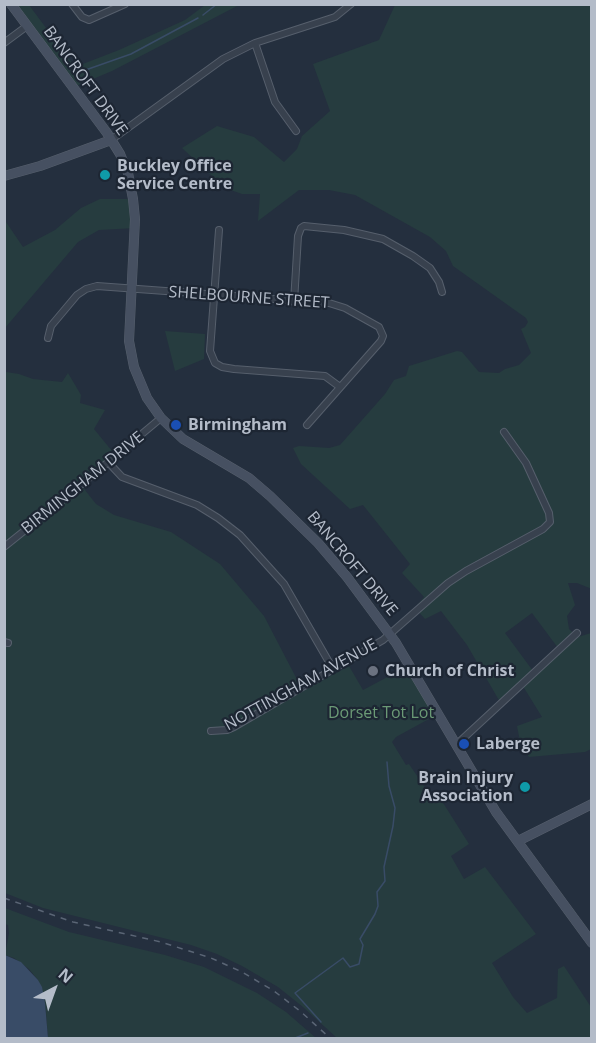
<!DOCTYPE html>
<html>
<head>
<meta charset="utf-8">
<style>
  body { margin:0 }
  #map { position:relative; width:596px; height:1043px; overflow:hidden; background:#242f3e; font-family:"Open Sans",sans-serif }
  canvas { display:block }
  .frame { position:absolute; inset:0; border:6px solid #b4bcc9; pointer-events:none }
  .north { position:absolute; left:24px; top:959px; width:60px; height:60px; -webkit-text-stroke:4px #1d2633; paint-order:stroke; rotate:41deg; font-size:16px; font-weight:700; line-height:24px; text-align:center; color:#b4bcc9 }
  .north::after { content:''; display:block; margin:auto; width:21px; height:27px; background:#b4bcc9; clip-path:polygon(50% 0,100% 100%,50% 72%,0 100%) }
</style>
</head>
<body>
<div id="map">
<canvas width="596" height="1043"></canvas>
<div class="frame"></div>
<div class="north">N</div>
</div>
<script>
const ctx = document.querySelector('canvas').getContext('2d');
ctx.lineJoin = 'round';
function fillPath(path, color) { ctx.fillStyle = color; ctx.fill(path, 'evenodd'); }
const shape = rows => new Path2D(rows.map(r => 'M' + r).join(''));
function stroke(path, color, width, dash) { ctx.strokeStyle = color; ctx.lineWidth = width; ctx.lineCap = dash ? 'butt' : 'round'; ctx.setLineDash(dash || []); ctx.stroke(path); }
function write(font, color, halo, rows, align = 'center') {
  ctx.font = font + ' "Open Sans",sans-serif'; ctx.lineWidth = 4.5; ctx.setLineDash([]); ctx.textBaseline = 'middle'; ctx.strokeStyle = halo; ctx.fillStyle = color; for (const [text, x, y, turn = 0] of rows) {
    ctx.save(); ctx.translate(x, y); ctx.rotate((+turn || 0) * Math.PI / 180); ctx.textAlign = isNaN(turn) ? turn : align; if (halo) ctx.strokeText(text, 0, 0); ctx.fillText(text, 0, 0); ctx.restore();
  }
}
const green = shape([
  [12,5,29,5,75,67,119,50,185,20,205,5,239,5,112,71,74,87],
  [395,5,591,5,592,589,577,583,568,583,575,605,567,616,569,629,578,637,591,633,591,749,585,752,529,757,521,746,517,726,542,717,521,683,500,702,467,645,441,611,425,619,415,608,424,597,402,573,410,564,363,505,350,509,301,464,293,448,299,446,329,448,340,445,385,394,394,380,406,376,409,366,457,351,462,352,479,372,499,373,505,369,519,365,531,353,521,329,525,327,528,322,526,318,453,266,446,251,430,237,355,195,329,190,299,190,258,221,260,194,242,194,225,188,182,148,217,126,254,137,284,162,297,149,302,136,330,111,313,64,379,40],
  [532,613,558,648,533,671,505,633],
  [100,199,134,199,135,228,99,230,78,242,5,328,4,219,23,247,55,230,81,208],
  [165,331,205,334,204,359,175,371],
  [4,370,6,372,19,374,33,379,62,382,68,373,81,395,80,403,105,410,94,429,112,451,105,457,108,461,81,485,96,504,114,515,171,532,220,564,264,616,303,691,349,666,363,690,410,665,438,714,396,737,392,742,406,765,409,764,434,801,440,798,469,844,451,856,464,879,485,867,536,934,492,963,513,997,527,1013,557,998,558,969,564,966,591,1007,591,1038,337,1038,303,1007,278,987,242,966,217,954,191,945,43,908,5,893],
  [5,908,69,932,165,955,204,967,257,993,286,1012,316,1038,48,1038,46,1012,38,980,29,969,14,958,5,955,9,933,8,925,5,924]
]);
const water = shape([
  [5,955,21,962,38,980,42,987,45,1003,48,1038,5,1038]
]);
const stream = shape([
  [203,15,217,4],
  [77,73,131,54,198,18],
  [321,1022,295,993,343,958,350,967,359,964,363,945,360,939,375,914,378,906,377,892,385,881,384,867,393,826,395,808,389,786,387,762],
  [295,1038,308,1033]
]);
const street = shape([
  [72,4,82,17,89,20,125,4],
  [4,43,27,26],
  [255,43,275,102,296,131],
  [111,140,223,59,255,43,335,17,351,4],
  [219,230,210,351,215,363,222,367,234,369,325,376,340,387],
  [294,302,298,236,301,228,304,226,344,230,383,239,413,256,430,268,439,282,442,292],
  [48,338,51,326,77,295,86,289,97,286,329,303,345,308,379,327,383,336,381,341,307,425],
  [108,462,122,477,197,505,218,518,240,535,284,584,333,669],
  [4,547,59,503,161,418],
  [4,642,8,643],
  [211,731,227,730,234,727,383,640,448,583,466,571,543,529,550,522,549,513,526,463,504,432],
  [456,745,577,633]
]);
const secondary = shape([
  [11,4,107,133,120,154,128,173,133,199,135,219,129,341,134,367,147,398,161,418,183,439,249,478,270,496,318,543,347,577,396,643,496,812,592,943],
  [4,176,40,166,111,140],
  [518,841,592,804]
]);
const rail = shape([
  [4,898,73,922,161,942,211,958,242,972,274,991,300,1011,330,1038]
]);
const markers = [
  [105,175,6,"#0f9aa8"],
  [176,425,6,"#1a4fb4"],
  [373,671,6,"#6b7280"],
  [464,744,6,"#1a4fb4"],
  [525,787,6,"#0f9aa8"]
];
const streetNames = [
  ["BANCROFT DRIVE",85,81,54],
  ["SHELBOURNE STREET",249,298,4],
  ["BIRMINGHAM DRIVE",83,483,-39],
  ["BANCROFT DRIVE",352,564,50],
  ["NOTTINGHAM AVENUE",301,685,-29]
];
const poiNames = [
  ["Buckley Office",117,166],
  ["Service Centre",117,184],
  ["Birmingham",188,425],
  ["Church of Christ",385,671],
  ["Laberge",476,744],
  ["Brain Injury",513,778,"right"],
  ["Association",513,796,"right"]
];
const parkNames = [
  ["Dorset Tot Lot",381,713]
];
fillPath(green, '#263c3f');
fillPath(water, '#394c67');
stroke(stream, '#394c67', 1.5);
stroke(street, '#565f6c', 8);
stroke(secondary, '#565f6c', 10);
stroke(street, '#38414e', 6);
stroke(secondary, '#465061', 9);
stroke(rail, '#5a6575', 1.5, [6, 6]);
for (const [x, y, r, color] of markers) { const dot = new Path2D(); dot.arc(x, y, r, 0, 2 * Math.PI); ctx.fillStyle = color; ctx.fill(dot); stroke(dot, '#1d2633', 2); }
write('16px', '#b4bcc9', '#1d2633', streetNames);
write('bold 16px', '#b4bcc9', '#1d2633', poiNames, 'left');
write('16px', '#6b9a76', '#1d2633', parkNames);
</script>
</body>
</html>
